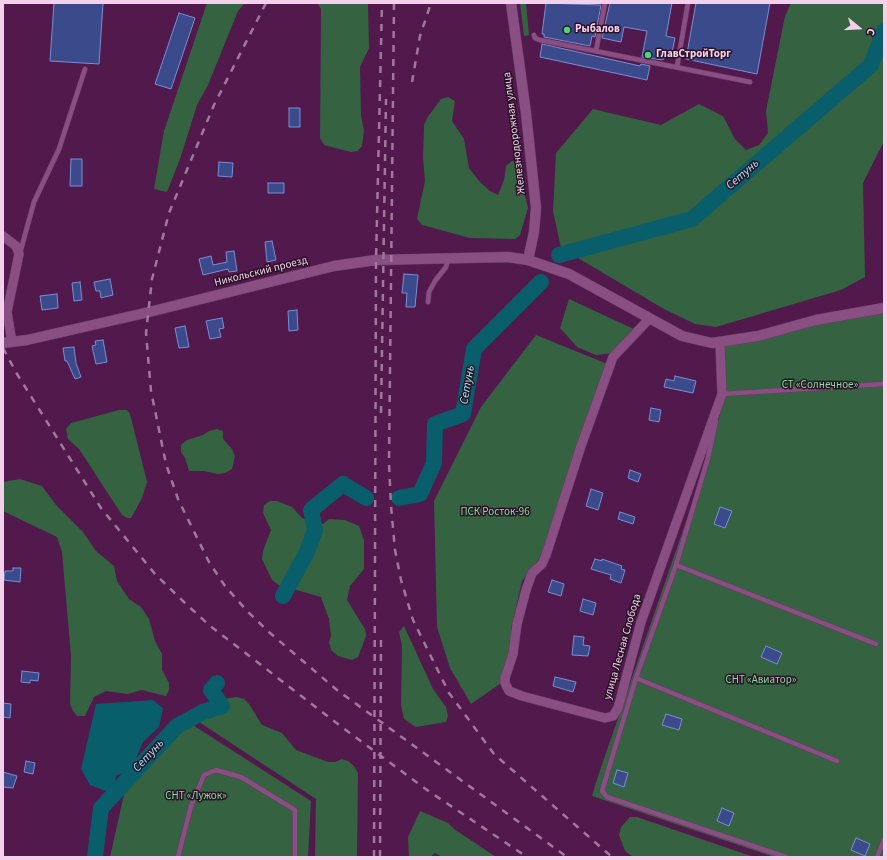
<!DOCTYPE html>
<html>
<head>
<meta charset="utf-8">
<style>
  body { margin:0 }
  #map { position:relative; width:887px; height:860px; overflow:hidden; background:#51194c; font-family:"Source Sans 3",sans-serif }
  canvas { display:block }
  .frame { position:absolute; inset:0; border:4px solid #f3d1ed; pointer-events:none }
  .north { position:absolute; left:839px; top:8px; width:40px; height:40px; -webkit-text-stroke:3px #291126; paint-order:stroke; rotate:108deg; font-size:11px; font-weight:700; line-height:16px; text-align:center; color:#f3d1ed }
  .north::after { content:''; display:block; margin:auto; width:14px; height:18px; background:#f3d1ed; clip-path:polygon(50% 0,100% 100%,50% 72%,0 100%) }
</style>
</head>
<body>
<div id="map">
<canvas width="887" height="860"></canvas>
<div class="frame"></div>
<div class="north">С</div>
</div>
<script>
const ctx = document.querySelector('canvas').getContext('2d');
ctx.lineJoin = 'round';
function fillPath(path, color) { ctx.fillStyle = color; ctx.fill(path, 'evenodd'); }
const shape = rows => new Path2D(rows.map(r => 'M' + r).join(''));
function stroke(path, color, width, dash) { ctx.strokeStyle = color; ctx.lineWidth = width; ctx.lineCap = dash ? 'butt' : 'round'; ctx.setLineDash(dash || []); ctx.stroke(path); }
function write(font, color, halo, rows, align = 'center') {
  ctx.font = font + ' "Source Sans 3",sans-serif'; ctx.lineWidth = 3; ctx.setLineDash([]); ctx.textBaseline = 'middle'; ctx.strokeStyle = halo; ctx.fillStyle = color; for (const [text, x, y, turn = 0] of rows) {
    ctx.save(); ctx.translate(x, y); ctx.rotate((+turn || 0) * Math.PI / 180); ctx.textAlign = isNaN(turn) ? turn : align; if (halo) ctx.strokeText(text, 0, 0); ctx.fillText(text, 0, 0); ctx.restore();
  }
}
const green = shape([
  [207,3,245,3,238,11,208,85,197,105,180,159,167,192,154,189,164,131],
  [317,3,368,3,369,48,360,67,361,116,364,130,362,146,358,151,351,152,324,145,320,138,321,9],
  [520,3,526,3,529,35,524,36],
  [791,3,884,3,884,141,863,183,865,277,841,290,716,327,695,324,664,309,561,248,553,211,556,153,593,109,661,125,699,104,723,116,735,139,746,150,759,145,768,133,766,111,785,16],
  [448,97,455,101,452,121,464,139,469,168,480,182,490,191,498,195,504,180,506,166,512,161,519,164,523,171,521,179,528,208,520,235,515,239,470,238,422,225,417,219,425,181,423,158,424,125,427,118,441,99],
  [569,299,636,330,614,353,596,355,577,347,560,328],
  [884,308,884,857,774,857,592,796,597,779,708,458,725,396,720,343],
  [536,335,610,365,547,548,522,581,511,629,512,647,504,681,471,704,450,668,437,627,434,501,481,407],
  [119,410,127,410,130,414,147,482,142,498,135,511,131,518,127,518,122,515,79,449,68,439,66,429,71,423],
  [216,429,223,431,223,439,232,449,235,456,232,469,225,473,218,474,204,471,189,471,185,458,181,452,181,445,187,440,203,435,209,431],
  [20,479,42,486,56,505,83,532,96,551,114,566,117,581,129,599,141,607,149,619,155,641,162,654,162,670,169,683,169,690,166,696,142,690,128,694,106,691,94,697,85,716,77,716,73,711,70,704,71,656,62,552,57,537,3,511,3,482],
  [270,501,277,501,292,507,302,518,316,523,323,524,329,519,345,520,359,526,364,540,364,569,350,586,347,600,365,629,366,636,358,657,352,660,338,656,331,650,329,642,331,636,329,619,321,597,279,585,272,580,262,559,263,551,271,530,263,513,264,505],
  [404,626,433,689,446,707,448,716,446,722,416,727,404,719,401,705,402,646,399,632],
  [237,697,244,699,249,704,262,725,282,733,296,750,328,762,335,762,342,759,348,761,354,766,358,773,357,857,315,857,316,799,196,720,201,715,207,712,215,700],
  [182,718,311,801,308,857,110,857,125,790],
  [420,811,448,823,454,829,496,857,442,857,435,853,430,857,409,857,408,837],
  [630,817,637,817,754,857,633,857,625,851,619,835,621,827]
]);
const water = shape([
  [153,700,163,708,159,727,143,742,131,770,116,776,113,794,90,785,81,769,96,704]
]);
const river = shape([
  [559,255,692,219,871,65,884,31],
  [399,498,420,494,434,463,435,424,463,414,474,349,541,282],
  [283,596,307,552,315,530,311,510,343,484,366,498],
  [95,857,101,808,177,726,203,712,222,706,211,690,217,683]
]);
const building = shape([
  [54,3,103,3,99,64,50,61,54,3],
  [546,3,601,5,595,37,592,36,590,46,544,37,544,34,542,34,546,3],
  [610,3,672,3,666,36,675,38,672,53,662,60,642,57,647,31,624,27,621,42,602,38,610,3],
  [696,3,770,3,757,74,686,59,696,3],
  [179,13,195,18,171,89,155,84,179,13],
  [542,44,640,66,641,64,650,66,647,80,540,57,542,44],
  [289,108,300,108,300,127,289,127,289,108],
  [71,159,82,159,82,186,70,186,71,159],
  [219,162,233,163,232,177,218,176,219,162],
  [268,183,284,183,284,193,268,193,268,183],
  [272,241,276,260,267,262,265,242,272,241],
  [234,251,237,271,229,272,228,269,203,275,199,259,211,256,213,265,227,262,226,252,234,251],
  [404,274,418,275,415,307,406,307,407,293,402,293,404,274],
  [110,279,113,295,101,298,100,291,96,291,94,282,110,279],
  [80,282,82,300,74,301,72,283,80,282],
  [57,294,58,308,42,310,40,296,57,294],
  [297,310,298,330,289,331,288,311,297,310],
  [222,318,224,328,219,329,221,337,210,339,206,321,222,318],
  [185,326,189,347,179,348,175,328,185,326],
  [103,340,107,362,96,364,92,346,96,345,95,341,103,340],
  [74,347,76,363,81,377,75,379,67,361,65,361,63,348,74,347],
  [675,376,696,381,693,393,664,387,666,379,674,381,675,376],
  [651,408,661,410,659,422,649,420,651,408],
  [630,470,641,474,638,482,628,478,630,470],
  [591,489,603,493,598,510,586,506,591,489],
  [720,507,732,511,725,528,714,524,720,507],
  [620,512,635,517,633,524,618,519,620,512],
  [595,559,602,561,602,559,622,566,621,569,625,570,621,583,610,579,611,575,591,569,595,559],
  [13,568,21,568,20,582,4,580,5,571,13,571,13,568],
  [552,580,564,584,561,596,548,592,552,580],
  [583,599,596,603,593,615,580,611,583,599],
  [574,636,584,637,583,645,590,646,588,656,572,655,574,636],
  [766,646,782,653,777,664,761,657,766,646],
  [22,671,39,673,38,681,30,680,30,683,21,682,22,671],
  [555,677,576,682,573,692,553,686,555,677],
  [3,703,11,704,10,718,3,717,3,703],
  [666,714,682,719,679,730,662,725,666,714],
  [26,761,35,763,33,774,24,772,26,761],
  [617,770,628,773,624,787,613,783,617,770],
  [3,772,17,776,13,788,3,787,3,772],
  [722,808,734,813,729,826,717,821,722,808],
  [856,838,870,844,865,856,851,850,856,838]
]);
const service = shape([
  [534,35,535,38,540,40,750,82],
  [596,51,605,3],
  [677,67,688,3],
  [20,253,34,202,59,149,85,69],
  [428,302,429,292,435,281,446,267,448,259],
  [722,394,884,384],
  [716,421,708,458,676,565,636,678,602,791,607,797,786,857],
  [676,565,876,644],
  [636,678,837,761],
  [178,857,191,806,204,775,216,770,241,777,295,810,295,857],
  [877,857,884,840]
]);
const minor = shape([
  [3,236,16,246,19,254,7,312,12,342],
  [650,318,613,357,581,446,546,555,542,564,532,573,526,590,517,624,513,654,505,678,505,683,509,691,522,696,605,718,613,716,618,708,641,622,722,394,720,343]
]);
const tertiary = shape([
  [511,3,526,113,536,208,534,232,528,260]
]);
const secondary = shape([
  [3,343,27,340,145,313,334,266,376,260,508,257,528,260,569,274,682,336,712,343,758,336,816,320,884,308]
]);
const rail = shape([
  [266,3,214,105,169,213,152,279,146,333,151,391,166,464,178,499,209,562,225,586,247,611,270,633,337,690,567,857],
  [394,3,389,463,391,506,395,550,401,580,413,620,449,693,494,754,612,857],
  [412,82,420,36,431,3],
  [3,348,17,374,101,508,155,574,186,604,209,625,339,725,427,790,527,857],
  [381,413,386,99],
  [374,857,376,260,382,3],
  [380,857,381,633]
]);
const markers = [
  [567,30,4,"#46d77a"],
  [648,55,4,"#46d77a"]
];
const poiNames = [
  ["Рыбалов",575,30],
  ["ГлавСтройТорг",656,55]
];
const streetNames = [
  ["Железнодорожная улица",515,133,-97],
  ["Никольский проезд",261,272,-14],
  ["улица Лесная Слобода",623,647,-74]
];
const parkNames = [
  ["СТ «Солнечное»",820,386],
  ["ПСК Росток-96",495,513],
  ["СНТ «Авиатор»",761,681],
  ["СНТ «Лужок»",196,797]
];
const waterNames = [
  ["Сетунь",743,175,-41],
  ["Сетунь",468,385,-80],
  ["Сетунь",149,756,-47]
];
fillPath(green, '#356241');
fillPath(water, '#085e6b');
stroke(river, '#085e6b', 16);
fillPath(building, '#3b4a8b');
stroke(building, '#7a8ed4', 1);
stroke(service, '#693b66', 5.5);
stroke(minor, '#693b66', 10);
stroke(tertiary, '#693b66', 11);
stroke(secondary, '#693b66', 11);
stroke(service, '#894e82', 4.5);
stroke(minor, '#894e82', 9);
stroke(tertiary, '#894e82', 10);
stroke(secondary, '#894e82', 10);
stroke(rail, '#a4779e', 2.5, [7, 7]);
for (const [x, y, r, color] of markers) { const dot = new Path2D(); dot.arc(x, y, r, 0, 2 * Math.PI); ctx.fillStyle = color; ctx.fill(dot); stroke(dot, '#291126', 1.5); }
write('bold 11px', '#f3d1ed', '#291126', poiNames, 'left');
write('11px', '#f3d1ed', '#291126', streetNames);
write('11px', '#87de9e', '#291126', parkNames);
write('italic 12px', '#a4edfb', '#291126', waterNames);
</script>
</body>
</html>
